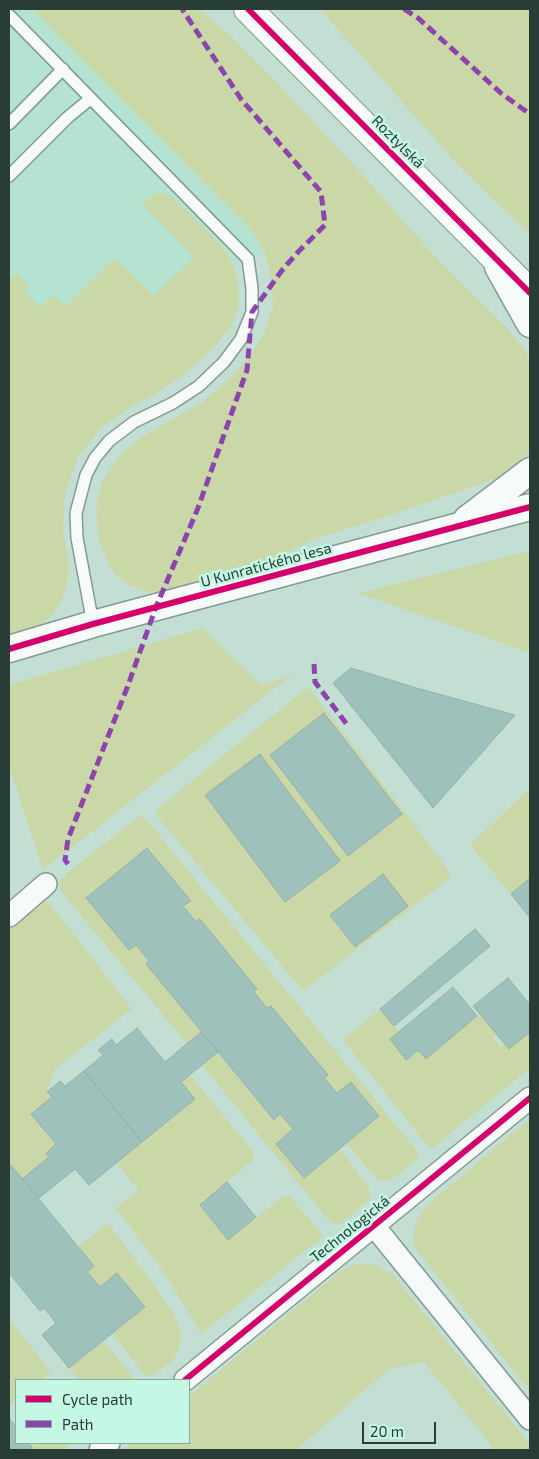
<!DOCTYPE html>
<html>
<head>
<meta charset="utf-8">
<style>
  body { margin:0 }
  #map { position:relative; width:539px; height:1459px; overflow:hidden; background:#c3dfd4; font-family:"Exo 2",sans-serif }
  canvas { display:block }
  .frame { position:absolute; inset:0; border:10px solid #283d35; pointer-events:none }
  .legend { position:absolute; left:15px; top:1379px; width:175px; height:65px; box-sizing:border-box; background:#c4f8e5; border:1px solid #86ad9f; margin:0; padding:6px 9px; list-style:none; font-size:15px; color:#283d35 }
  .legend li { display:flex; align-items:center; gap:10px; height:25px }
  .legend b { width:25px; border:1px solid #86ad9f }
  .scale { position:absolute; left:362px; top:1422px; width:74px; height:22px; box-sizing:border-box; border:2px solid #283d35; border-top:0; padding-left:6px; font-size:15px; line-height:18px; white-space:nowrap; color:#283d35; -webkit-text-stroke:4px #c4f8e5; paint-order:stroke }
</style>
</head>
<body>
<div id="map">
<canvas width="539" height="1459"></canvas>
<div class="frame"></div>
<ul class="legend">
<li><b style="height:6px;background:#d6006c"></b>Cycle path</li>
<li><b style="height:6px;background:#8e44ad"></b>Path</li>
</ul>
<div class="scale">20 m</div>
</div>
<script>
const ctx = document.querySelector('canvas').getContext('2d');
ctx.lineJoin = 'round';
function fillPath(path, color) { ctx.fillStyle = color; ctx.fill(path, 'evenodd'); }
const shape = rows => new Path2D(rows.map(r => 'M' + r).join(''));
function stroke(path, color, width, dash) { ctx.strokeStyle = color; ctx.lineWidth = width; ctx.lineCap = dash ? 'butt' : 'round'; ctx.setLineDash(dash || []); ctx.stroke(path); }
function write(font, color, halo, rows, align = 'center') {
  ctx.font = font + ' "Exo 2",sans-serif'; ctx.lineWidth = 5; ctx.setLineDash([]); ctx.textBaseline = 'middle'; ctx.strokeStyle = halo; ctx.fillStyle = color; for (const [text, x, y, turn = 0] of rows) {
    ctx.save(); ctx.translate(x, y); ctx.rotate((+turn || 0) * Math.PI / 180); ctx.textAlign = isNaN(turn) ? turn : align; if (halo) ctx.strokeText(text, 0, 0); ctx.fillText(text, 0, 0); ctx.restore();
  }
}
const built = shape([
  [9,9,32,9,250,229,264,251,248,259,233,265,9,385]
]);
const green = shape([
  [32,9,200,9,230,35,281,87,361,173,439,261,504,325,525,350,530,359,530,452,495,479,393,514,312,540,263,564,160,592,144,591,129,585,116,575,109,565,98,538,96,507,102,482,120,455,142,437,204,401,229,379,250,356,264,334,273,306,272,280,264,251,250,229],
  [320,9,530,9,530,235,457,164],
  [163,193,173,197,222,246,231,260,238,280,239,306,231,327,212,350,191,369,154,395,132,406,101,428,79,455,65,494,63,530,68,557,68,578,63,598,51,616,39,626,9,634,9,281,17,273,29,286,24,292,41,307,53,295,65,307,115,258,154,296,194,257,142,204,154,194],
  [530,551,530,653,358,593],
  [203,628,261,685,293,674,43,870,9,766,9,685],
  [308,687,407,815,450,873,449,878,441,885,303,991,157,816,156,812,158,808],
  [530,788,530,878,511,894,470,845],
  [142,814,417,1151,418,1159,388,1182,377,1179,346,1143,379,1115,352,1082,337,1093,324,1078,328,1075,271,1006,267,1008,254,992,257,989,183,907,190,900,148,848,86,898,129,950,136,945,149,961,146,964,201,1032,187,1044,60,890,59,882,66,874],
  [43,900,50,904,132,1009,55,1069,47,1092,52,1097,31,1114,56,1144,46,1152,49,1157,22,1179,9,1163,9,923],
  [380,1009,399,1031,390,1039,406,1059,418,1050,426,1059,480,1014,497,1035,493,1038,500,1046,504,1043,509,1049,530,1032,530,1068,434,1147,430,1147,427,1145,343,1040],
  [218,1052,274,1120,280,1114,293,1129,276,1144,304,1178,340,1148,370,1191,369,1200,340,1224,336,1224,330,1222,202,1065],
  [190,1075,252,1150,254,1155,254,1159,200,1205,228,1239,283,1197,289,1196,319,1230,321,1234,321,1238,201,1334,164,1273,116,1208,138,1190,117,1163,195,1099,181,1082],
  [530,1119,530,1391,415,1248,413,1234,417,1221,427,1205],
  [108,1223,141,1267,174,1314,181,1335,179,1348,173,1360,153,1376,145,1375,112,1333,145,1307,118,1273,100,1287,87,1272,94,1266,78,1247],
  [360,1263,379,1266,393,1275,530,1444,530,1450,495,1450,424,1362,389,1369,296,1450,122,1450,131,1443,189,1443,189,1396,342,1270],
  [9,1319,51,1372,42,1380,16,1380,16,1401,9,1407],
  [104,1341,128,1371,134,1380,79,1380,69,1368],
  [38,1443,73,1443,63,1450,28,1450]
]);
const building = shape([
  [351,668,420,689,515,715,433,808,333,683,351,668],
  [324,713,402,814,348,856,270,755,324,713],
  [260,754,340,861,285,902,205,795,260,754],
  [147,848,191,901,183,906,196,922,200,919,257,989,254,992,267,1008,271,1006,328,1075,324,1078,337,1093,351,1082,379,1116,304,1178,276,1144,293,1129,280,1114,274,1120,146,964,149,961,136,945,129,950,86,898,147,848],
  [383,874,408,906,355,947,330,915,383,874],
  [530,878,530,918,511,894,530,878],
  [475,929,490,946,394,1026,380,1009,475,929],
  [508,978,530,1005,530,1032,509,1049,473,1006,508,978],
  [453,987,477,1016,426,1059,418,1050,406,1060,390,1039,453,987],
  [137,1028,165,1062,201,1032,218,1052,181,1082,195,1099,142,1142,84,1071,103,1055,98,1050,112,1039,116,1045,137,1028],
  [84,1071,142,1142,89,1185,75,1169,39,1198,22,1179,49,1157,46,1153,56,1144,31,1114,52,1097,47,1092,60,1081,65,1086,84,1071],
  [9,1163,94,1266,87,1272,100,1287,117,1273,145,1307,69,1368,42,1335,56,1323,44,1308,40,1311,9,1273,9,1163],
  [227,1182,256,1217,228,1240,200,1205,227,1182],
  [9,1418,16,1427,16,1443,29,1443,32,1447,28,1450,9,1450,9,1418]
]);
const service = shape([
  [9,15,248,259,252,288,252,312,241,339,224,362,199,386,173,403,134,422,109,441,95,458,86,475,76,513,77,538,93,624],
  [9,124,63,69],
  [9,176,67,118,90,99]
]);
const minor = shape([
  [9,916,46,884],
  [374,1226,530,1419],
  [185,1380,530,1098],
  [100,1450,109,1443]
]);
const tertiary = shape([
  [498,267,530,324],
  [467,519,530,471],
  [9,649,93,624,530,507]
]);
const secondary = shape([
  [248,9,530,293]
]);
const quiet = shape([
  [404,9,418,18,502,94,530,114],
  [314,664,315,682,348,726],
  [68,864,65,860,68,839,127,688,156,607,198,508,247,370,252,312,283,269,299,251,325,225,321,192,241,99,182,9]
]);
const cycleway = shape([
  [248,9,530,293],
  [9,649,93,624,530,507],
  [185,1380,530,1098]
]);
const streetNames = [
  ["Roztylská",398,142,45],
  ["U Kunratického lesa",266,565,-15],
  ["Technologická",350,1229,-39]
];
fillPath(built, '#b5e3d2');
fillPath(green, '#cad8a7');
fillPath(building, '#9ec1bb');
stroke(building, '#98afaa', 1);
stroke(service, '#849a92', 14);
stroke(minor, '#849a92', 24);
stroke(tertiary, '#849a92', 29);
stroke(secondary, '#849a92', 30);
stroke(service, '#f6faf9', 11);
stroke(minor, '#f6faf9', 21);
stroke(tertiary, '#f6faf9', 26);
stroke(secondary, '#f6faf9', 28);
stroke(quiet, '#8e44ad', 5, [10, 5]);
stroke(cycleway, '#d6006c', 6);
write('15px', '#283d35', '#c4f8e5', streetNames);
</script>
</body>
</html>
